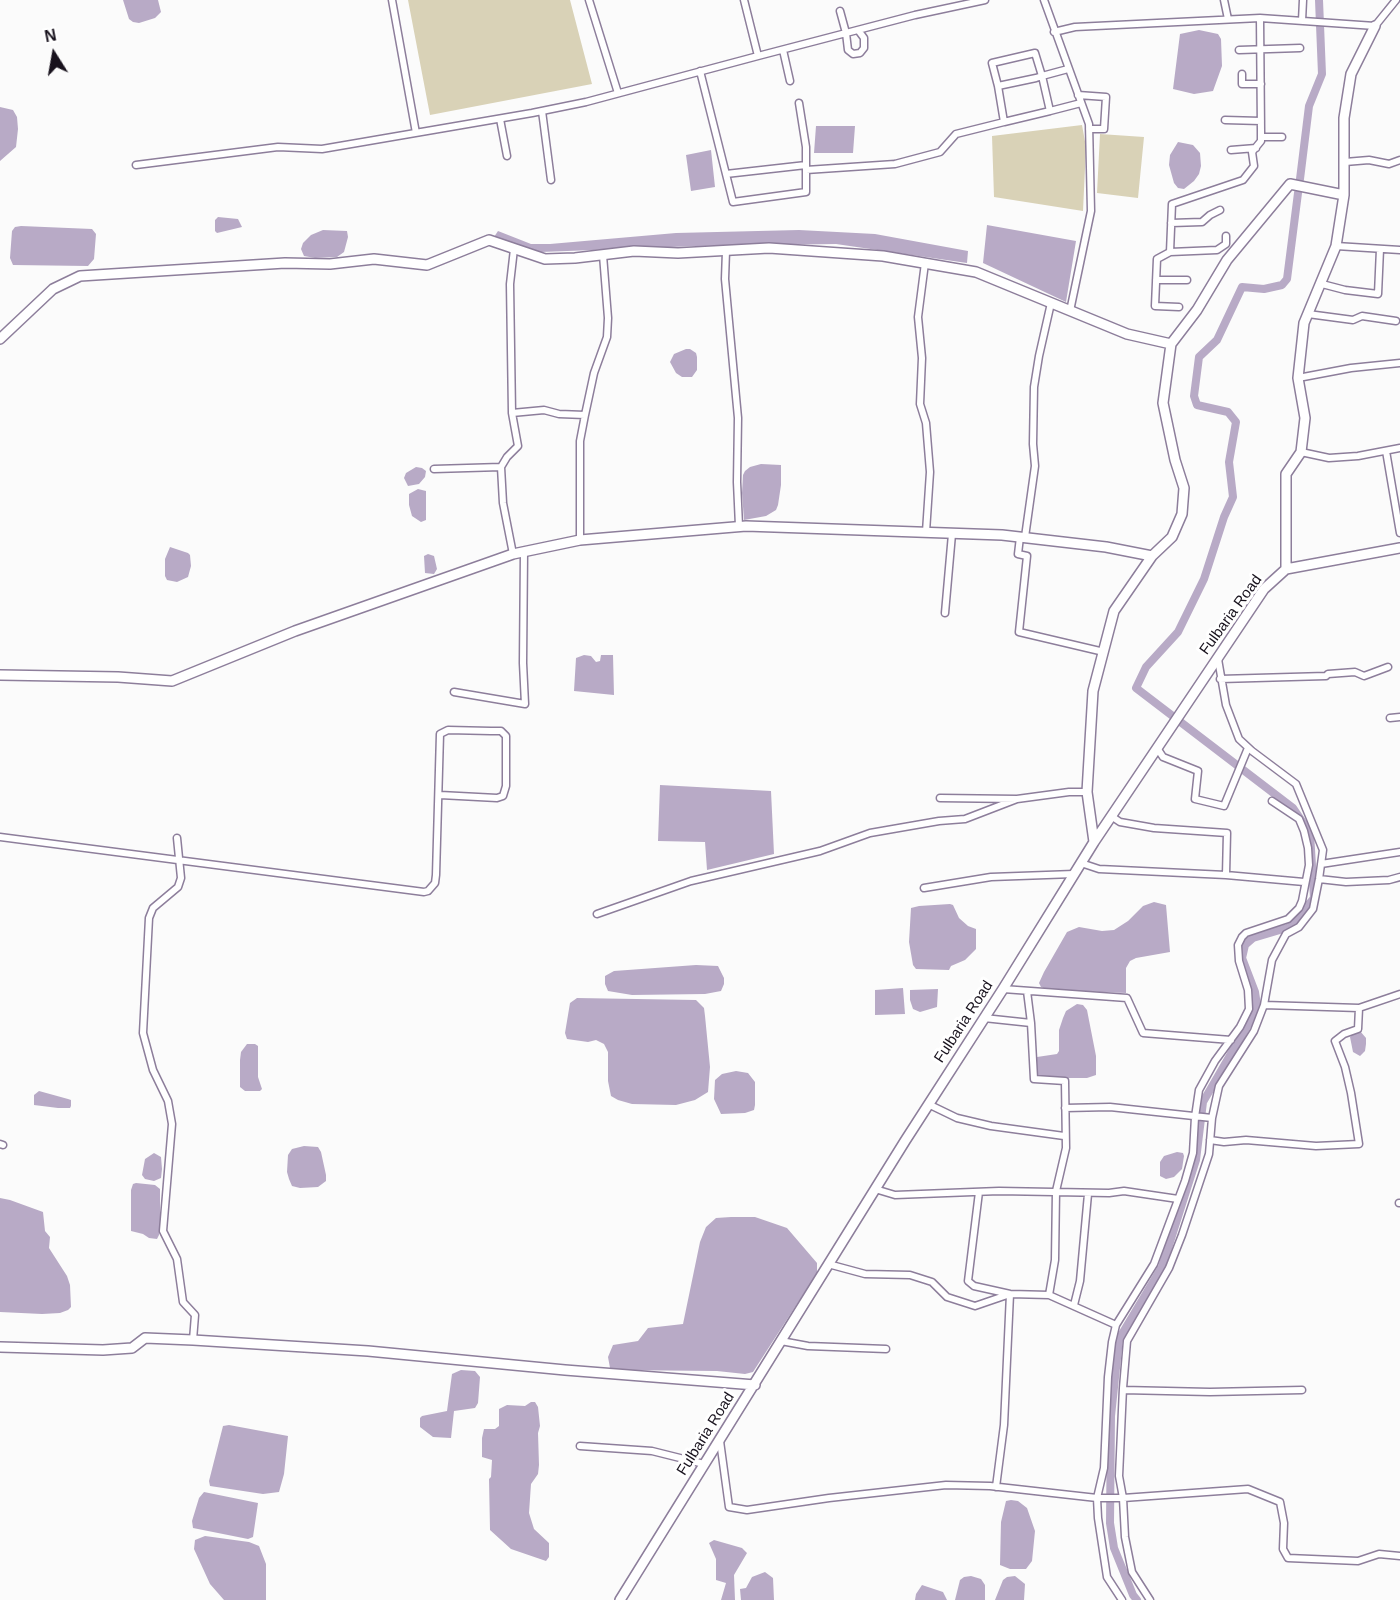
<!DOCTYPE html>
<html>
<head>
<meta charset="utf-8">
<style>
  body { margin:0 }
  #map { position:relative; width:1400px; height:1600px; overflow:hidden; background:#fbfbfb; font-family:Arial,sans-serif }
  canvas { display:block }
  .north { position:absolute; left:24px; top:24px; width:60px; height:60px; -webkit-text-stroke:4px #fff; paint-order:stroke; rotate:349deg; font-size:16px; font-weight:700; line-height:24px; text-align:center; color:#18121d }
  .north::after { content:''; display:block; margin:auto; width:21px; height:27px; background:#18121d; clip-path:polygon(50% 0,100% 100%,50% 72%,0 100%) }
</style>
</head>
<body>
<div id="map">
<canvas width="1400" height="1600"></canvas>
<div class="north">N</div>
</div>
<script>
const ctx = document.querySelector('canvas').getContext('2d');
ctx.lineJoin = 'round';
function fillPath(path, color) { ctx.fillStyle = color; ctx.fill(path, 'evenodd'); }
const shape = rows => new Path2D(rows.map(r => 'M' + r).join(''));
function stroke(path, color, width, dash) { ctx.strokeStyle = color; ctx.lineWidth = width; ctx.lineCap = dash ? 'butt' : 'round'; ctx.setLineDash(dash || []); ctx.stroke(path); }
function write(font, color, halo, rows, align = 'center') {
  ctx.font = font + ' Arial,sans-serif'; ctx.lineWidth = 6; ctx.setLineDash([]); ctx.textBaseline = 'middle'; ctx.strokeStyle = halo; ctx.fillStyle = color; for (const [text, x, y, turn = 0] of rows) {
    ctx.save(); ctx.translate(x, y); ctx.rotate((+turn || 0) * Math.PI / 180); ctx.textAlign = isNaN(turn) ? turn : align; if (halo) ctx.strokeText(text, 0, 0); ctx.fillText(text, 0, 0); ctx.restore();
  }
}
const green = shape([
  [408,0,570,0,592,84,430,115],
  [1082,125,1086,147,1083,211,994,197,992,136],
  [1100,134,1144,137,1138,198,1097,193]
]);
const water = shape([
  [123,0,158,0,161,12,155,18,139,23,133,22,129,19],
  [1199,30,1218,34,1221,39,1222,66,1213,91,1194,94,1173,89,1180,34],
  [0,107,13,110,17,117,18,129,16,147,0,161],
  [816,126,855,126,853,153,814,153],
  [1178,142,1193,145,1200,153,1201,166,1199,174,1194,181,1184,189,1178,188,1174,183,1169,165,1170,155],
  [711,150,715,187,691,191,686,155],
  [218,217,238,219,242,227,217,233,215,231,215,220],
  [987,225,1076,241,1066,302,983,263],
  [21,226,92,229,96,234,94,259,88,266,13,265,10,258,12,231,15,227],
  [323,230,347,231,348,237,344,252,337,257,315,258,304,256,301,249,303,243,311,235],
  [799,230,875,234,968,251,967,263,836,244,697,246,541,252,494,237,498,231,531,244,550,244,676,233],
  [686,349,690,349,696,353,697,357,697,370,692,377,682,377,676,373,670,362,674,354],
  [761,464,781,465,781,485,778,505,776,510,766,516,744,520,742,493,743,475,745,471,750,467],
  [416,467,422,468,426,471,425,477,419,484,408,486,404,478,406,473],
  [418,489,426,491,426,520,421,522,412,516,409,505,409,494],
  [170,547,188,553,190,555,191,566,188,577,177,582,167,580,165,576,165,559],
  [428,554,434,556,437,569,434,574,425,573,424,556],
  [584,655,591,656,596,662,600,661,601,655,613,655,614,695,574,691,576,658],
  [660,785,771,791,774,854,707,870,705,842,658,841],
  [1154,902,1166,905,1170,952,1136,958,1130,961,1126,968,1126,993,1048,990,1041,987,1039,983,1044,972,1067,932,1079,927,1102,931,1114,930,1128,921,1143,906],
  [950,904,953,905,959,918,968,926,976,929,976,949,965,960,951,966,949,970,916,969,913,965,909,942,911,908,919,906],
  [696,965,718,966,724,978,724,984,721,991,705,994,632,995,608,991,605,984,605,976,614,971],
  [903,988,905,1014,875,1015,875,990],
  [938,989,937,1007,920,1012,913,1009,910,1000,910,990],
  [577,998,696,1000,704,1008,705,1016,710,1067,708,1092,695,1100,676,1105,632,1104,618,1100,611,1096,608,1081,608,1052,604,1044,596,1040,588,1042,567,1039,565,1033,570,1003],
  [1077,1004,1083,1005,1087,1010,1096,1056,1096,1075,1087,1078,1065,1078,1036,1077,1037,1057,1057,1054,1059,1051,1059,1030,1063,1018,1066,1011],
  [1360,1031,1366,1038,1366,1044,1365,1051,1360,1056,1353,1052,1350,1037,1354,1033],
  [247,1044,255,1044,258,1046,258,1077,262,1089,260,1091,245,1091,240,1087,240,1060,241,1052],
  [736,1071,748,1073,755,1082,755,1105,754,1110,745,1113,721,1114,714,1099,715,1080,722,1074],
  [39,1091,68,1099,71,1100,71,1106,70,1108,58,1108,34,1105,34,1095],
  [304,1146,318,1147,321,1152,326,1175,326,1181,318,1187,300,1188,292,1186,289,1179,287,1172,288,1155,292,1149],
  [1177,1152,1183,1153,1184,1156,1182,1169,1174,1177,1166,1179,1160,1176,1160,1162,1164,1156],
  [154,1153,161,1157,162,1169,161,1178,154,1181,145,1179,142,1175,145,1159],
  [136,1183,155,1185,160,1189,160,1224,159,1235,157,1239,149,1238,143,1234,131,1231,131,1190,133,1184],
  [0,1198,10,1200,43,1212,45,1231,50,1237,49,1248,67,1276,70,1285,71,1307,68,1310,60,1313,42,1314,0,1312],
  [731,1217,755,1217,787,1228,817,1263,817,1273,753,1372,745,1374,717,1371,615,1370,610,1368,608,1357,613,1345,638,1341,648,1328,683,1324,700,1242,706,1227,716,1218],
  [461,1370,475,1371,480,1377,478,1403,475,1408,454,1411,451,1438,433,1437,420,1427,420,1418,422,1416,447,1411,452,1374],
  [531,1402,535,1402,538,1407,540,1426,538,1433,539,1465,538,1474,531,1484,529,1513,534,1529,549,1543,549,1557,546,1561,511,1549,490,1530,489,1479,491,1477,492,1460,482,1457,482,1438,484,1429,495,1429,499,1426,499,1409,507,1405,525,1406],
  [229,1425,288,1436,284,1474,279,1492,263,1494,210,1486,209,1481,223,1426],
  [204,1492,258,1503,253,1537,248,1539,193,1528,192,1521,199,1498],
  [1011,1500,1018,1501,1027,1508,1035,1531,1032,1561,1026,1569,1010,1569,1000,1565,1001,1522,1006,1501],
  [205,1536,249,1542,259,1546,266,1564,266,1600,224,1600,210,1584,194,1549,195,1540],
  [714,1540,742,1548,747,1553,734,1575,735,1600,721,1600,726,1583,716,1580,716,1559,709,1543],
  [765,1572,773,1578,774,1600,741,1600,740,1589,746,1588,752,1577],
  [971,1576,981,1579,985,1585,985,1600,955,1600,960,1580,964,1577],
  [1015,1576,1025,1584,1024,1600,995,1600,1003,1580,1007,1577],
  [922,1585,943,1592,947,1600,915,1600,916,1594]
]);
const canal = shape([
  [1300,179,1309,106,1322,74,1319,0],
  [1137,1600,1133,1595,1114,1548,1110,1523,1111,1416,1119,1339,1162,1267,1196,1160,1203,1102,1254,1014,1257,1005,1255,992,1242,958,1245,945,1253,938,1290,927,1314,898,1310,833,1293,808,1136,688,1146,667,1178,632,1204,579,1224,517,1233,497,1229,462,1236,422,1228,412,1197,405,1194,396,1199,357,1217,340,1242,287,1264,289,1282,285,1287,279,1298,193]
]);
const street = shape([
  [392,0,416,133],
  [589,0,618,93],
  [1044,0,1089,124,1091,211,1070,311],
  [1224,0,1228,19],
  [840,11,846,33,848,50,853,54,860,53,864,48,864,38,858,30],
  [1302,21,1303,0],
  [1054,32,1075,27,1260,18,1375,26,1396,0],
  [783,50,790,81],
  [1239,50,1300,48],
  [758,56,915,15,985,0],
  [700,71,733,202,806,192,806,147,799,103],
  [1242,74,1242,84,1261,84],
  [998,86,1004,122,1050,111,1042,76,1035,53,992,63,998,86,1036,78,1042,76,1068,69],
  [1078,95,1106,97,1104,129,1089,129],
  [542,111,551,180],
  [1050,111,1081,103],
  [500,119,507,156],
  [1225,120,1261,121],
  [1261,137,1282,137],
  [1231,150,1256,148],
  [1345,162,1369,160,1389,164,1400,160],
  [136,165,278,147,322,149,532,113,586,102,758,56,744,0],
  [806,170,895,164,940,152,956,134,1004,122],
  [726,174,806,165],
  [1171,223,1202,222,1210,215,1220,210],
  [1336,246,1400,250],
  [514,249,510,284,512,413,544,410,559,414,585,415,580,441,580,540],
  [726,251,725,279,738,418,737,482,739,526],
  [1170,252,1217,250,1226,244,1226,236],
  [925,263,918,317,922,358,920,404,926,423,930,472,926,532],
  [1156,280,1187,280],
  [1322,284,1345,290,1378,294,1380,249],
  [1179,307,1155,306,1157,259,1170,252,1172,204,1243,180,1254,166,1252,152,1261,141,1261,131,1260,18],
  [1308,314,1353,320,1362,316,1396,321],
  [1298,378,1351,368,1400,363],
  [512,413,518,446,507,457,501,467,503,503,513,554],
  [585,415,594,373,607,337,608,318,603,255],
  [1386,451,1400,533],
  [1301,452,1329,458,1358,456,1400,448],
  [434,469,501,467],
  [1020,537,1018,554,1027,556,1019,632,1104,652],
  [1025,537,1035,466,1033,444,1034,387,1039,356,1051,303],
  [945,613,952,534],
  [1218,659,1226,705,1239,739,1252,751,1296,784,1323,850,1319,879,1313,909,1299,927,1286,934,1272,960,1264,1005,1359,1008,1400,994],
  [1220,679,1326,676,1328,674,1355,672,1364,676,1388,667],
  [454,692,525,704,523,663,524,552],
  [1390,718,1400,717],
  [1157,748,1163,757,1198,771,1195,799,1224,806,1248,748],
  [940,798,1017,799,1069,792,1087,792],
  [1111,816,1120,822,1154,828,1227,833,1226,875],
  [0,837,424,892,428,891,435,883,436,875,440,734,448,730,491,731,501,731,506,736,506,786,503,796,497,798,440,795],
  [177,838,181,878,178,887,153,908,149,918,143,1033,153,1070,168,1101,172,1124,163,1231,177,1259,183,1302,195,1315,193,1340],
  [1081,863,1099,869,1226,875,1304,882],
  [1321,864,1400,852],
  [1319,879,1346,882,1389,880,1400,877],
  [924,888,991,877,1074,874],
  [597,914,691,881,820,851,870,833,939,821,965,819,1017,799],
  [1003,989,1127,998,1143,1033,1231,1040],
  [984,1018,1031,1023,1027,991],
  [1031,1023,1034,1079,1065,1081,1066,1148,1056,1191,1055,1260,1049,1295],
  [928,1104,957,1118,991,1126,1064,1136],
  [1065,1108,1110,1107,1212,1118],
  [1210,1140,1224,1142,1246,1140,1316,1146,1359,1144,1351,1093,1345,1067,1335,1041,1344,1034,1358,1029,1359,1008],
  [0,1144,3,1145],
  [875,1189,895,1195,999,1191,1109,1193,1124,1191,1178,1199],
  [979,1192,968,1281,974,1286,1010,1294,1049,1295,1116,1325,1112,1342,1108,1377,1104,1468,1097,1498,1098,1518,1107,1577,1122,1600],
  [1399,1203,1400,1203],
  [828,1264,865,1274,910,1275,932,1282,947,1297,975,1306,1010,1294,1004,1425,996,1487],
  [1074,1305,1080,1281,1088,1194],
  [1116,1325,1154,1264,1185,1181,1193,1153,1195,1117,1199,1090,1215,1061,1240,1027,1249,1009,1248,990,1239,961,1238,945,1242,937,1246,933,1288,919,1299,908,1302,901,1309,865,1308,848,1304,831,1299,819,1272,801],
  [781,1341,808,1346,886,1349],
  [1123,1390,1210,1392,1302,1390],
  [720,1441,729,1507,747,1510,829,1498,946,1485,990,1486,1097,1498,1123,1498,1248,1489,1280,1502,1284,1523,1283,1549,1288,1558,1358,1561,1379,1554,1400,1556],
  [580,1446,652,1451,704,1464],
  [1150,1600,1132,1572,1125,1537,1123,1498,1119,1476,1123,1388,1127,1341,1169,1268,1182,1235,1209,1154,1212,1118,1219,1086,1254,1031,1264,1005]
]);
const secondary = shape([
  [0,339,53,289,80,276,285,263,330,264,374,259,427,265,489,240,545,259,575,258,634,251,678,253,769,248,883,256,976,272,1127,334,1171,344,1197,310,1227,260,1290,184,1344,195],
  [1286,569,1286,474,1301,452,1305,418,1298,378,1304,323,1336,246,1344,195,1344,118,1351,74,1375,26],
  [0,675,118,677,172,681,295,631,513,554,580,540,746,526,1002,535,1106,547,1152,556],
  [1094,842,1087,792,1093,691,1114,611,1152,556,1172,537,1182,514,1184,488,1175,460,1163,403,1171,344],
  [0,1347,103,1350,132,1348,145,1338,193,1340,368,1351,565,1370,755,1385],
  [620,1600,905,1141,1003,989,1094,842,1264,589,1286,569,1400,548]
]);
const streetNames = [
  ["Fulbaria Road",1231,615,-54],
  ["Fulbaria Road",964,1022,-57],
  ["Fulbaria Road",706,1434,-58]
];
fillPath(green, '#d9d2b7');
fillPath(water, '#b8aac6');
stroke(canal, '#b8aac6', 8);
stroke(street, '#8d7e9b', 9);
stroke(secondary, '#8d7e9b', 12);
stroke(street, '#fff', 6);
stroke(secondary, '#fff', 9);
write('15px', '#18121d', '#fff', streetNames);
</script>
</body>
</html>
